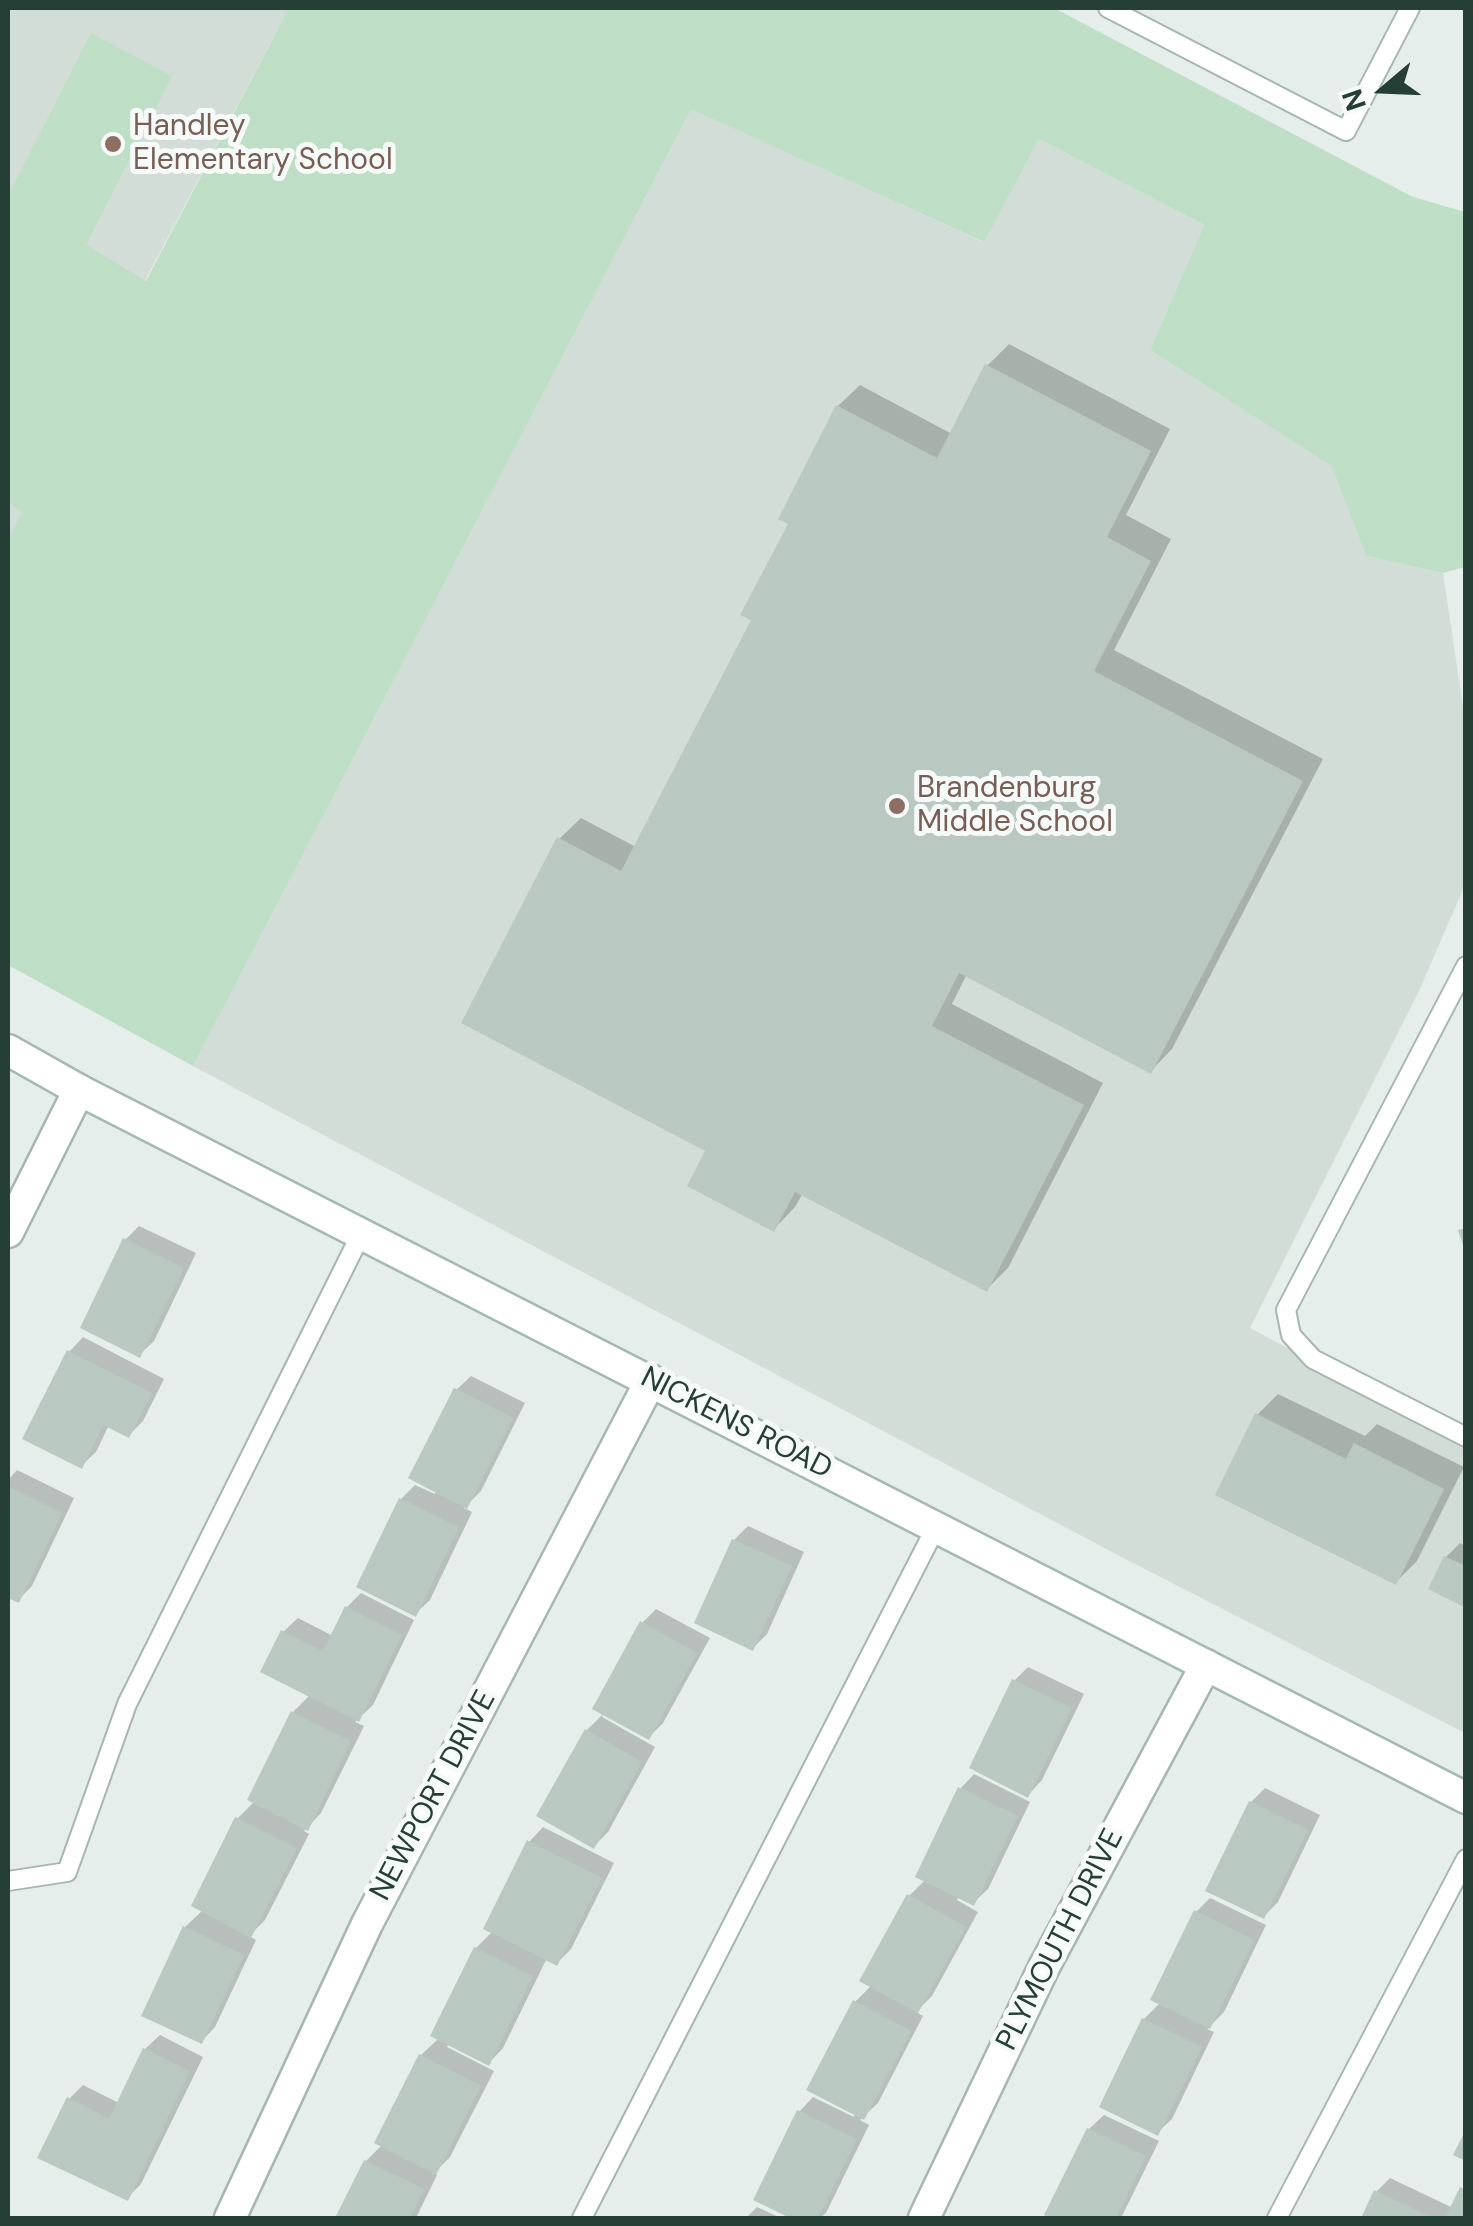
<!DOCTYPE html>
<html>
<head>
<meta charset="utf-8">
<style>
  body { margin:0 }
  #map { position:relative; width:1473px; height:2226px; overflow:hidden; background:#e5eeea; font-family:"DM Sans",sans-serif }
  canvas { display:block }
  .frame { position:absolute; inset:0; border:10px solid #253f37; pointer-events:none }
  .north { position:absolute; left:1333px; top:40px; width:100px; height:100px; -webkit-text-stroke:8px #f6faf8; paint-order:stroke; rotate:251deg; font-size:28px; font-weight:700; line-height:40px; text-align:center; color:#253f37 }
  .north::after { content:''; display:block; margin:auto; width:35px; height:45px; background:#253f37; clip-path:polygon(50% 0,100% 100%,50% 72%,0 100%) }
</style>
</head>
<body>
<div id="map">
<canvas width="1473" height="2226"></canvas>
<div class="frame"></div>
<div class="north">N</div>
</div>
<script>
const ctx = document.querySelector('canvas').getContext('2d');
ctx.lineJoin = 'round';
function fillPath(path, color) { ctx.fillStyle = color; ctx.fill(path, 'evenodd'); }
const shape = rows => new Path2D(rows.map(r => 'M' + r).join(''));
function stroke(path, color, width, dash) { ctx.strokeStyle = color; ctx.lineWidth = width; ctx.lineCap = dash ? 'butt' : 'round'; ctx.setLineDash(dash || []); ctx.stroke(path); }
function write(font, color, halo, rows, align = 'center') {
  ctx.font = font + ' "DM Sans",sans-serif'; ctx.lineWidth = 10; ctx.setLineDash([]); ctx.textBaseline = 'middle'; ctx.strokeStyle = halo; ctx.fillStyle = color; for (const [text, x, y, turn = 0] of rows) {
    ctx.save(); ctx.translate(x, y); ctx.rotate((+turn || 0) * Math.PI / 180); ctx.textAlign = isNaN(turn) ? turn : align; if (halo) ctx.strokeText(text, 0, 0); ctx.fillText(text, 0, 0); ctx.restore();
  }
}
const built = shape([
  [8,8,289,8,8,540],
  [691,108,983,242,1039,139,1204,225,1150,350,1333,466,1366,556,1443,573,1466,727,1465,885,1419,991,1250,1328,1465,1443,1465,1733,1131,1562,193,1066]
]);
const green = shape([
  [289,8,1054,8,1413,197,1465,212,1465,567,1443,573,1366,556,1332,466,1150,350,1204,225,1039,139,984,242,691,109,193,1066,8,965,8,540,22,512,8,501,8,196,91,33,172,76,86,245,146,281]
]);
const shadow = shape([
  [1009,344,1170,429,1126,515,1171,539,1114,650,1323,759,1172,1049,1151,1071,967,974,952,1004,1103,1083,1008,1268,987,1289,803,1193,795,1207,774,1229,708,1150,559,839,581,818,636,847,754,619,838,406,860,385,952,434,987,366],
  [139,1226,196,1253,154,1341,139,1355,125,1240],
  [83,1337,164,1379,143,1421,129,1435,109,1425,96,1452,81,1466,69,1352],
  [471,1376,525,1403,481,1491,464,1508,472,1512,430,1600,415,1614,401,1499,415,1485,435,1494,456,1390],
  [1278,1394,1365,1436,1377,1424,1464,1467,1417,1561,1396,1582,1257,1415],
  [17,1470,74,1498,32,1586,18,1600,8,1595,8,1480],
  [748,1526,804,1552,767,1634,753,1648,734,1540],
  [1460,1543,1466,1546,1466,1605,1446,1557],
  [361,1593,414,1620,373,1705,355,1722,364,1726,321,1813,304,1831,309,1834,265,1920,249,1936,256,1940,215,2027,201,2042,185,1927,203,1910,237,1819,255,1801,293,1712,310,1695,283,1632,298,1618,333,1636,347,1607],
  [656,1609,710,1638,663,1723,649,1737,642,1623],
  [1028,1667,1084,1694,1042,1780,1028,1795,1014,1681],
  [604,1713,602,1717,655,1747,608,1832,594,1846,587,1730],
  [974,1774,1030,1802,988,1889,973,1903,959,1896,957,1900,978,1912,932,1996,916,2012,923,2016,878,2103,860,2120,869,2125,826,2213,820,2218,795,2218,757,2199,799,2112,813,2097,854,2117,855,2002,872,1985,909,1896,925,1880,960,1789],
  [1265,1788,1320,1815,1278,1902,1264,1916,1251,1802],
  [543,1827,614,1863,571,1949,557,1963,547,1958,503,2048,489,2063,449,2043,447,2047,494,2071,450,2157,434,2173,437,2175,416,2218,338,2218,366,2161,383,2144,421,2055,439,2038,476,1948,493,1931,529,1842],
  [1210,1898,1266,1925,1224,2012,1207,2029,1214,2032,1172,2119,1157,2133,1144,2019,1160,2003,1196,1912],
  [160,2035,203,2057,141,2184,127,2198,69,2099,83,2085,119,2103,145,2049],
  [1104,2115,1159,2141,1121,2218,1057,2218,1048,2214,1089,2129],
  [1390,2178,1453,2208,1466,2185,1466,2218,1363,2218,1376,2192],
  [757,2207,781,2218,746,2218]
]);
const building = shape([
  [985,364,1151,451,1107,537,1151,561,1094,671,1303,781,1151,1074,959,973,932,1026,1084,1105,987,1292,795,1192,774,1232,687,1186,705,1151,461,1023,557,837,621,871,751,620,740,615,788,524,778,519,836,405,937,458],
  [1466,1228,1466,1251,1465,1251,1458,1230],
  [123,1238,184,1268,140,1358,80,1328],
  [67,1350,152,1393,129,1438,103,1425,82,1469,22,1439],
  [454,1388,513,1418,467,1509,408,1478],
  [1255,1413,1346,1459,1354,1443,1444,1489,1396,1585,1215,1495],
  [8,1486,62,1513,19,1603,8,1598],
  [399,1498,459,1527,416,1617,356,1587],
  [732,1539,792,1566,753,1651,694,1623],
  [1444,1556,1466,1566,1466,1608,1428,1589],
  [345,1606,402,1635,359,1722,260,1672,281,1630,323,1651],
  [640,1621,697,1653,649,1740,592,1709],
  [1012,1679,1072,1708,1028,1798,969,1768],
  [291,1711,351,1741,308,1831,247,1800],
  [585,1729,642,1762,594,1849,536,1816],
  [958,1787,1018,1816,974,1906,915,1877],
  [1249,1801,1308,1830,1264,1919,1205,1891],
  [235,1817,297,1848,251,1938,191,1906],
  [527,1840,602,1878,557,1966,483,1929],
  [907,1894,966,1927,918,2013,859,1981],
  [1194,1910,1254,1940,1210,2029,1150,2000],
  [183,1926,244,1955,202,2044,141,2016],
  [474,1947,533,1976,489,2066,430,2036],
  [853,2000,911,2031,864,2120,806,2090],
  [1142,2018,1202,2047,1158,2136,1099,2107],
  [143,2048,190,2071,128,2201,37,2158,67,2097,109,2119],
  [419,2054,481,2086,436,2175,374,2143],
  [797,2110,857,2139,818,2218,790,2218,753,2200],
  [1087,2128,1146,2156,1116,2218,1051,2218,1044,2215],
  [1466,2129,1466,2161,1453,2155],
  [364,2160,424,2189,410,2218,335,2218],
  [1460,2187,1466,2190,1466,2218,1445,2218],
  [1374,2190,1432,2218,1361,2218]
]);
const lane = shape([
  [1108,8,1346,131,1410,8],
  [1466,966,1286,1310,1291,1335,1313,1359,1466,1437],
  [8,1881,67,1872,127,1704,361,1234],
  [582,2218,936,1527],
  [1277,2218,1466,1859]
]);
const street = shape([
  [8,1232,79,1090],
  [230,2218,367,1924,651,1380],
  [924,2218,1044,1967,1206,1665]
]);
const secondary = shape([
  [8,1050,79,1090,1466,1798]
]);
const markers = [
  [113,144,10,"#8d6e63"],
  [897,806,10,"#8d6e63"]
];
const educationNames = [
  ["Handley",133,127],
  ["Elementary School",133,161],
  ["Brandenburg",917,789],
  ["Middle School",917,823]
];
const streetNames = [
  ["NICKENS ROAD",736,1424,27],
  ["NEWPORT DRIVE",434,1796,-62],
  ["PLYMOUTH DRIVE",1061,1940,-63]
];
fillPath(built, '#d3ddd8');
fillPath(green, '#bfdec6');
fillPath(shadow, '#0003');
fillPath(building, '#bac8c2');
stroke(lane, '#a8b6b1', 22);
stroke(street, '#a8b6b1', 35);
stroke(secondary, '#a4b9b1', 35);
stroke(lane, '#fff', 18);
stroke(street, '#fff', 30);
stroke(secondary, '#fff', 30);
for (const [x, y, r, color] of markers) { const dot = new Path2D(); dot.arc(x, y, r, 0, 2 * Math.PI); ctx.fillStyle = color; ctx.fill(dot); stroke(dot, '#f6faf8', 4); }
write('30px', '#785e54', '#f6faf8', educationNames, 'left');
write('30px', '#253f37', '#f6faf8', streetNames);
</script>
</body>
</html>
